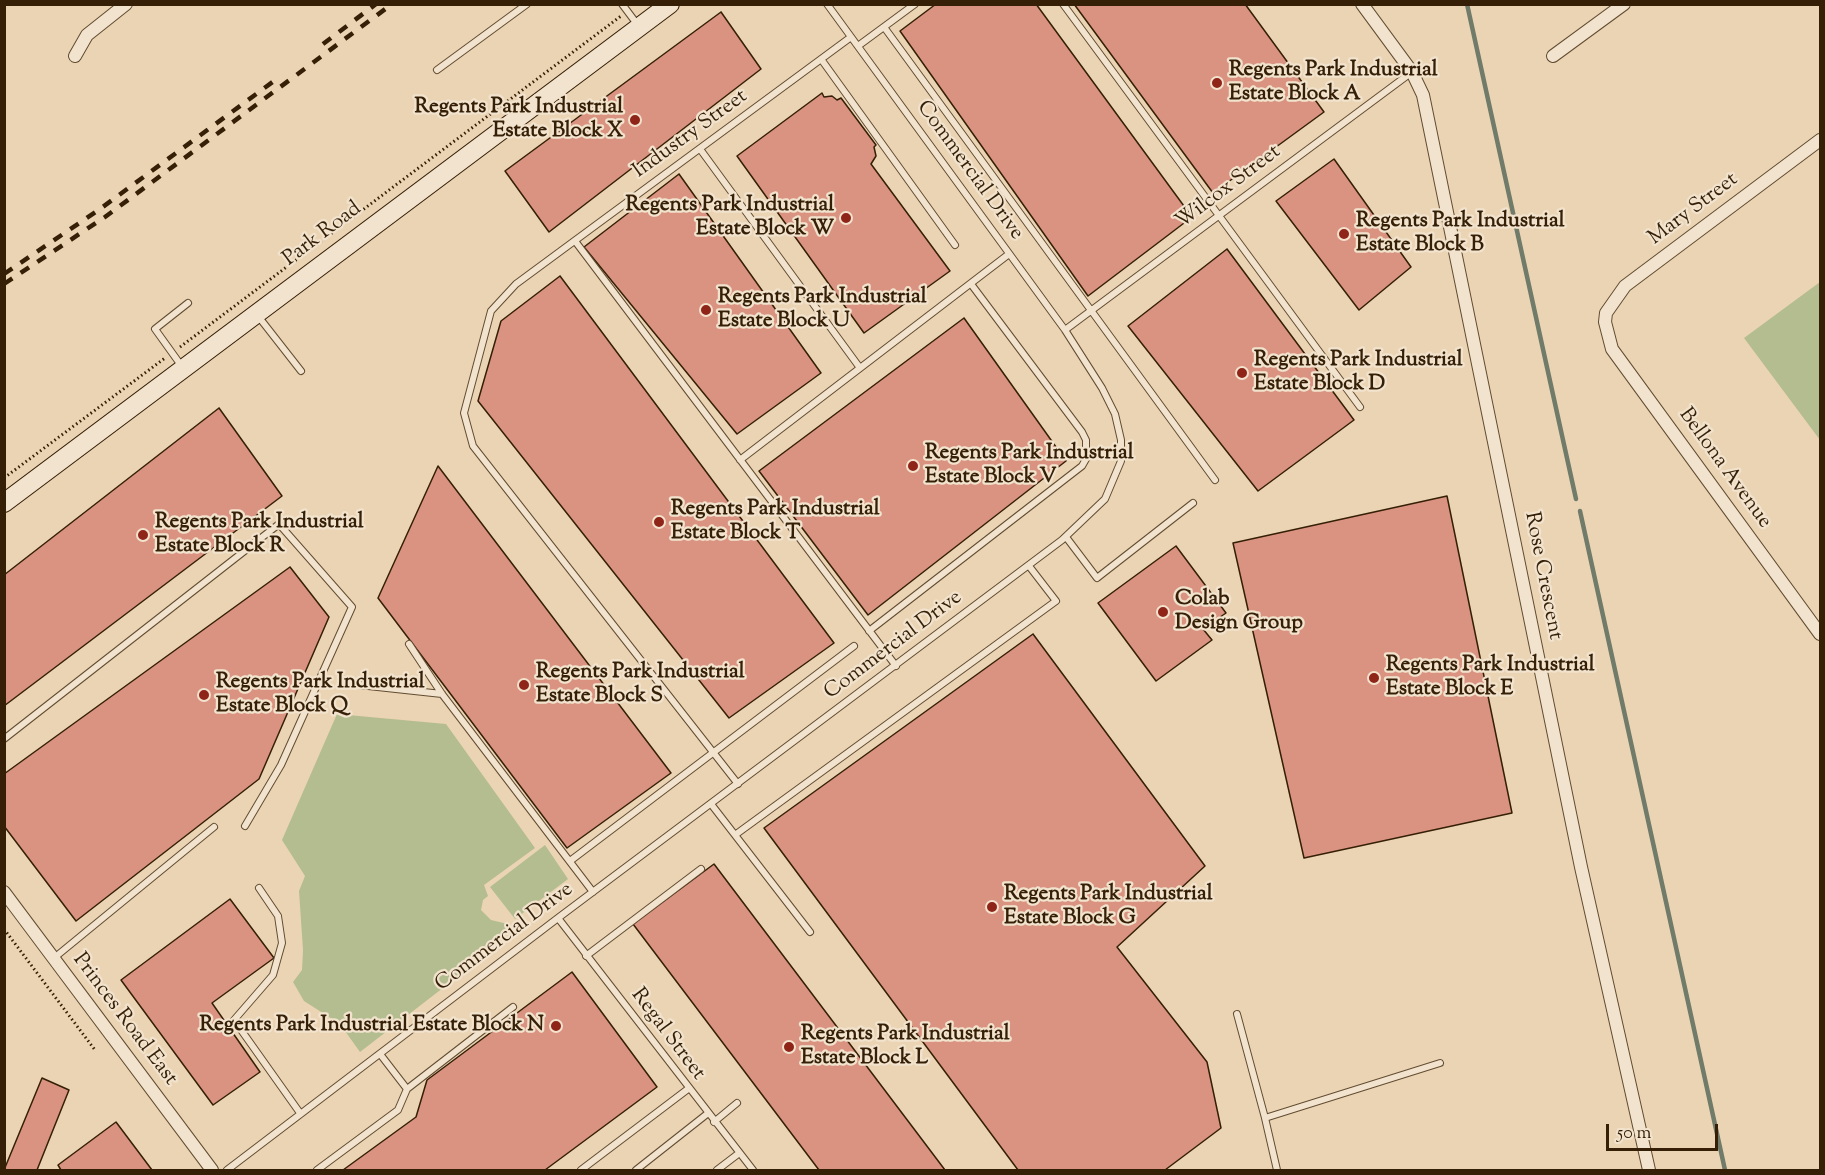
<!DOCTYPE html>
<html>
<head>
<meta charset="utf-8">
<style>
  body { margin:0 }
  #map { position:relative; width:1825px; height:1175px; overflow:hidden; background:#ebd4b3; font-family:"Sorts Mill Goudy",serif }
  canvas { display:block }
  .frame { position:absolute; inset:0; border:6px solid #351f06; pointer-events:none }
  .scale { position:absolute; left:1606px; top:1124px; width:112px; height:27px; box-sizing:border-box; border:3px solid #351f06; border-top:0; padding-left:8px; font-size:18px; line-height:21px; white-space:nowrap; color:#351f06; -webkit-text-stroke:4px #f2e3ce; paint-order:stroke }
</style>
</head>
<body>
<div id="map">
<canvas width="1825" height="1175"></canvas>
<div class="frame"></div>
<div class="scale">50 m</div>
</div>
<script>
const ctx = document.querySelector('canvas').getContext('2d');
ctx.lineJoin = 'round';
function fillPath(path, color) { ctx.fillStyle = color; ctx.fill(path, 'evenodd'); }
const shape = rows => new Path2D(rows.map(r => 'M' + r).join(''));
function stroke(path, color, width, dash) { ctx.strokeStyle = color; ctx.lineWidth = width; ctx.lineCap = dash ? 'butt' : 'round'; ctx.setLineDash(dash || []); ctx.stroke(path); }
function write(font, color, halo, rows, align = 'center') {
  ctx.font = font + ' "Sorts Mill Goudy",serif'; ctx.lineWidth = 4.5; ctx.setLineDash([]); ctx.textBaseline = 'middle'; ctx.strokeStyle = halo; ctx.fillStyle = color; for (const [text, x, y, turn = 0] of rows) {
    ctx.save(); ctx.translate(x, y); ctx.rotate((+turn || 0) * Math.PI / 180); ctx.textAlign = isNaN(turn) ? turn : align; if (halo) ctx.strokeText(text, 0, 0); ctx.fillText(text, 0, 0); ctx.restore();
  }
}
const green = shape([
  [1820,282,1820,440,1744,338],
  [337,714,446,724,535,848,484,885,488,896,483,900,481,910,491,920,508,924,496,947,360,1052,340,1024,304,1001,293,982,302,970,303,950,299,891,305,876,282,840],
  [545,845,568,879,515,919,490,887]
]);
const stream = shape([
  [1467,4,1576,499],
  [1580,511,1725,1170]
]);
const building = shape([
  [936,4,1036,4,1192,217,1088,296,900,31,936,4],
  [1074,4,1245,4,1324,112,1213,193,1074,4],
  [721,12,761,69,549,232,505,171,721,12],
  [822,93,824,97,832,96,837,100,841,98,876,145,874,147,876,156,871,164,950,271,864,333,737,156,822,93],
  [1334,159,1411,267,1359,310,1276,201,1334,159],
  [679,174,821,373,737,434,584,247,679,174],
  [1227,249,1354,420,1258,491,1128,326,1227,249],
  [560,276,834,643,729,718,478,401,501,321,560,276],
  [964,318,1066,461,868,615,759,471,964,318],
  [219,408,282,496,4,706,4,575,219,408],
  [438,466,671,773,567,848,378,598,438,466],
  [1447,496,1512,813,1304,858,1233,543,1447,496],
  [1176,546,1226,613,1203,629,1212,640,1156,681,1098,603,1176,546],
  [290,567,329,617,259,779,76,921,4,826,4,774,290,567],
  [1033,634,1205,866,1117,947,1207,1062,1221,1128,1165,1170,1018,1170,764,828,1033,634],
  [714,864,945,1170,819,1170,633,924,714,864],
  [230,899,274,958,212,1003,260,1072,213,1105,121,980,230,899],
  [572,972,657,1087,545,1170,343,1170,416,1117,427,1080,572,972],
  [42,1078,69,1090,37,1170,4,1170,42,1078],
  [116,1122,152,1170,61,1170,58,1165,116,1122]
]);
const path = shape([
  [180,347,621,16],
  [4,478,165,358],
  [4,929,95,1050]
]);
const service = shape([
  [622,4,637,24],
  [1063,4,1360,407],
  [884,27,1215,480],
  [858,46,915,4],
  [821,59,955,245],
  [437,70,527,4],
  [700,149,860,368],
  [575,241,896,666],
  [258,316,301,371],
  [1065,330,1412,72],
  [183,368,155,329,188,303],
  [740,460,1009,254],
  [1066,537,1097,578,1193,503],
  [869,631,1082,466,1086,459,1086,440,1082,432,971,284],
  [409,644,442,694,593,892],
  [359,685,442,694],
  [4,739,279,524,352,607,281,765,245,826],
  [738,784,473,446,464,413,491,311,516,284,851,37],
  [711,804,810,932],
  [735,835,1056,601,1029,566],
  [570,861,854,646],
  [259,888,278,916,282,943,273,975,234,1020,300,1113],
  [558,918,753,1170],
  [586,956,701,869],
  [54,958,214,827],
  [1237,1014,1265,1118],
  [407,1089,513,1007],
  [714,1122,737,1103],
  [227,1170,558,918,1062,540,1105,499,1121,461,1121,440,1115,414,1102,388,1065,330,827,4],
  [317,1170,398,1110,407,1089,380,1054],
  [581,1170,688,1089],
  [636,1170,707,1114],
  [717,1170,738,1154],
  [1277,1170,1265,1118,1440,1063]
]);
const minor = shape([
  [1362,4,1412,72,1423,95,1581,867,1649,1170],
  [75,56,87,35,126,4],
  [1553,56,1624,4],
  [1820,140,1625,286,1606,313,1605,322,1612,349,1820,634],
  [4,892,212,1170]
]);
const secondary = shape([
  [4,503,670,4]
]);
const rail = shape([
  [323,44,376,4],
  [4,274,100,209,278,78],
  [4,284,105,217,392,4]
]);
const markers = [
  [1217,83,6,"#8f2418"],
  [635,120,6,"#8f2418"],
  [846,218,6,"#8f2418"],
  [1344,234,6,"#8f2418"],
  [706,310,6,"#8f2418"],
  [1242,373,6,"#8f2418"],
  [913,466,6,"#8f2418"],
  [659,522,6,"#8f2418"],
  [143,535,6,"#8f2418"],
  [1163,612,6,"#8f2418"],
  [1374,678,6,"#8f2418"],
  [524,685,6,"#8f2418"],
  [204,695,6,"#8f2418"],
  [992,907,6,"#8f2418"],
  [556,1026,6,"#8f2418"],
  [789,1047,6,"#8f2418"]
];
const poiNames = [
  ["Regents Park Industrial",1229,71],
  ["Estate Block A",1229,95],
  ["Regents Park Industrial",623,108,"right"],
  ["Estate Block X",623,132,"right"],
  ["Regents Park Industrial",834,206,"right"],
  ["Estate Block W",834,230,"right"],
  ["Regents Park Industrial",1356,222],
  ["Estate Block B",1356,246],
  ["Regents Park Industrial",718,298],
  ["Estate Block U",718,322],
  ["Regents Park Industrial",1254,361],
  ["Estate Block D",1254,385],
  ["Regents Park Industrial",925,454],
  ["Estate Block V",925,478],
  ["Regents Park Industrial",671,510],
  ["Estate Block T",671,534],
  ["Regents Park Industrial",155,523],
  ["Estate Block R",155,547],
  ["Colab",1175,600],
  ["Design Group",1175,624],
  ["Regents Park Industrial",1386,666],
  ["Estate Block E",1386,690],
  ["Regents Park Industrial",536,673],
  ["Estate Block S",536,697],
  ["Regents Park Industrial",216,683],
  ["Estate Block Q",216,707],
  ["Regents Park Industrial",1004,895],
  ["Estate Block G",1004,919],
  ["Regents Park Industrial Estate Block N",544,1026,"right"],
  ["Regents Park Industrial",801,1035],
  ["Estate Block L",801,1059]
];
const streetNames = [
  ["Industry Street",691,135,-36],
  ["Commercial Drive",969,171,54],
  ["Wilcox Street",1229,188,-37],
  ["Mary Street",1694,210,-37],
  ["Park Road",323,235,-37],
  ["Bellona Avenue",1724,469,54],
  ["Rose Crescent",1542,576,79],
  ["Commercial Drive",894,646,-37],
  ["Commercial Drive",505,938,-37],
  ["Princes Road East",124,1020,53],
  ["Regal Street",667,1035,53]
];
fillPath(green, '#b4bd8f');
stroke(stream, '#707b6a', 4.5);
fillPath(building, '#d99380');
stroke(building, '#351f06', 1.5);
stroke(service, '#624c31', 8);
stroke(minor, '#624c31', 14);
stroke(secondary, '#351f06', 20);
stroke(path, '#351f06', 3, [1.5, 3]);
stroke(service, '#f2e3ce', 6);
stroke(minor, '#f2e3ce', 12);
stroke(secondary, '#f2e3ce', 18);
stroke(rail, '#351f06', 4.5, [10, 10]);
for (const [x, y, r, color] of markers) { const dot = new Path2D(); dot.arc(x, y, r, 0, 2 * Math.PI); ctx.fillStyle = color; ctx.fill(dot); stroke(dot, '#f2e3ce', 2); }
write('bold 21px', '#351f06', '#f2e3ce', poiNames, 'left');
write('21px', '#351f06', '#f2e3ce', streetNames);
</script>
</body>
</html>
